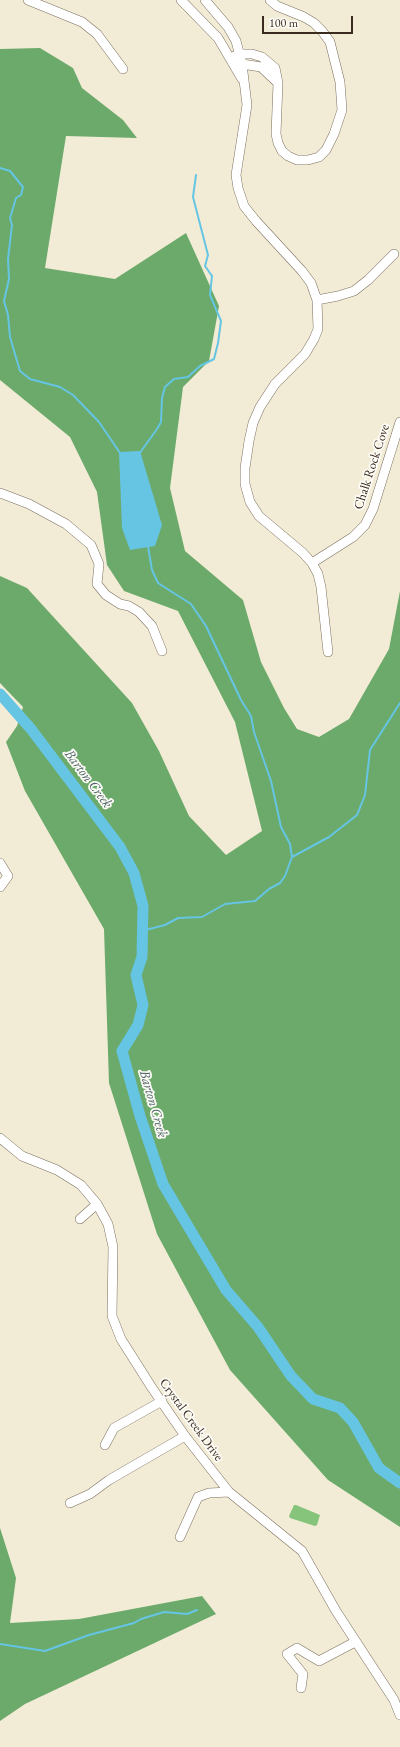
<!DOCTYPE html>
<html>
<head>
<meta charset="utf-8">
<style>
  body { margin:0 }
  #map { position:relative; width:400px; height:1747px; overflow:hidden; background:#f2ecd6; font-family:"EB Garamond",serif }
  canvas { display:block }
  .scale { position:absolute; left:262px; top:16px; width:91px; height:18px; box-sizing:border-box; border:2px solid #3b2a1e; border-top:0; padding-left:5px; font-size:12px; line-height:14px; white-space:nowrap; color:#3b2a1e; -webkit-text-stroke:3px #fdfcf7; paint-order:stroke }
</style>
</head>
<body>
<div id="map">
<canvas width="400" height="1747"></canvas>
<div class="scale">100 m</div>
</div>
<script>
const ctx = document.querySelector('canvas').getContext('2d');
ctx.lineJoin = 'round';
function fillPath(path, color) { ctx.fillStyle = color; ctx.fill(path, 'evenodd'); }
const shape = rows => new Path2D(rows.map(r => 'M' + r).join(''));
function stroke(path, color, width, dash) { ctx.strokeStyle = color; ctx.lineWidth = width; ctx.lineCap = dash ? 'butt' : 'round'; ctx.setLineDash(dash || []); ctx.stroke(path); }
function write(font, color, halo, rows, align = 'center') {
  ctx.font = font + ' "EB Garamond",serif'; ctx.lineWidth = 3.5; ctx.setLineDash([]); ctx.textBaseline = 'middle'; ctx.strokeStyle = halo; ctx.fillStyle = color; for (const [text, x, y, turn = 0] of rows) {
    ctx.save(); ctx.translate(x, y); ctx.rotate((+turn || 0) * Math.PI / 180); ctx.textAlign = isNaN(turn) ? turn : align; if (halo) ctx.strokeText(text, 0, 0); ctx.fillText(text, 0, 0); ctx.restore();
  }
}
const green = shape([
  [294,1505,296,1505,320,1515,317,1525,315,1526,290,1518,289,1516]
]);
const forest = shape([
  [40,48,73,68,82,88,123,120,137,138,66,136,45,268,115,279,186,233,219,306,209,361,183,387,170,488,185,551,243,600,261,662,284,708,297,729,319,737,349,719,389,649,400,591,400,1527,328,1480,230,1370,157,1234,109,1083,104,929,25,791,6,742,17,726,23,707,0,683,0,576,27,588,132,703,159,751,189,816,226,855,262,831,235,722,178,611,124,591,107,565,97,492,70,437,0,380,0,49],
  [0,1528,16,1578,10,1623,79,1619,202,1596,216,1614,25,1704,0,1721]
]);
const water = shape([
  [140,451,162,525,155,546,130,550,122,528,119,452]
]);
const stream = shape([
  [0,168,10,171,23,187,21,195,16,198,10,218,12,225,8,259,9,279,4,301,8,315,10,337,20,371,30,379,60,387,73,395,99,422,120,453],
  [139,454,157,429,161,422,162,398,165,387,174,379,188,377,200,366,214,359,218,343,221,321,210,295,212,276,205,266,208,255,193,197,196,175],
  [148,546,152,570,158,583,191,604,206,626,241,700,251,716,254,732,271,781,281,827,290,844,292,857],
  [142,931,165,925,178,918,202,917,225,904,255,901,269,889,280,883,285,876,292,857,329,837,357,815,365,795,370,750,400,703],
  [0,1644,45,1651,89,1635,134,1623,141,1619,164,1612,187,1614,197,1610]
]);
const river = shape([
  [0,694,31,729,120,847,134,873,143,906,142,957,136,975,143,1005,138,1025,122,1051,140,1116,163,1184,226,1290,258,1327,291,1376,313,1399,340,1408,353,1422,379,1468,400,1483]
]);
const minor = shape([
  [28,0,82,22,97,34,123,69],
  [181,0,218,38,242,79],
  [205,0,228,27,236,41,242,64,247,105,236,175,238,188,244,206,256,221,302,271,311,283,317,300,318,329,314,339,305,354,275,384,260,407,253,423,249,441,245,468,245,484,250,502,259,516,303,553,312,563,318,574,321,587,328,652],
  [230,58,240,54,252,54,262,57,275,68,278,83,276,134,278,143,282,151,288,156,297,160,308,160,319,157,326,150,334,134,342,110,340,82,330,42,322,31,314,23,304,17,277,6,270,0],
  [238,65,242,64,261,67,278,83],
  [317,300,338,296,354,291,368,280,394,254],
  [0,493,29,504,66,524,91,545,99,564,97,584,106,595,120,604,129,606,139,612,152,626,162,651],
  [312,563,353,537,365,525,373,509,400,422],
  [0,863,8,876,0,887],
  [0,1138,22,1156,57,1170,81,1185,97,1204,108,1224,113,1247,112,1316,121,1339,152,1388,185,1436,229,1492,302,1551,336,1611,394,1700,400,1715],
  [80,1219,97,1204],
  [105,1445,114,1428,162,1401],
  [70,1503,90,1494,109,1480,185,1436],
  [180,1537,198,1497,209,1493,229,1492],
  [301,1688,303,1674,287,1654,297,1648,319,1661,355,1642]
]);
const streetNames = [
  ["Chalk Rock Cove",372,467,-72],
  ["Crystal Creek Drive",191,1420,54]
];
const waterNames = [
  ["Barton Creek",88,779,53],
  ["Barton Creek",153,1104,74]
];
fillPath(green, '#86c47b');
fillPath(forest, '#6caa6b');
fillPath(water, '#65c5e3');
stroke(stream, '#65c5e3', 2);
stroke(river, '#65c5e3', 11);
stroke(minor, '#7b6e5e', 10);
stroke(minor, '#fff', 9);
write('13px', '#3b2a1e', '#fdfcf7', streetNames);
write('italic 14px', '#4a6063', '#fdfcf7', waterNames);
</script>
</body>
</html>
